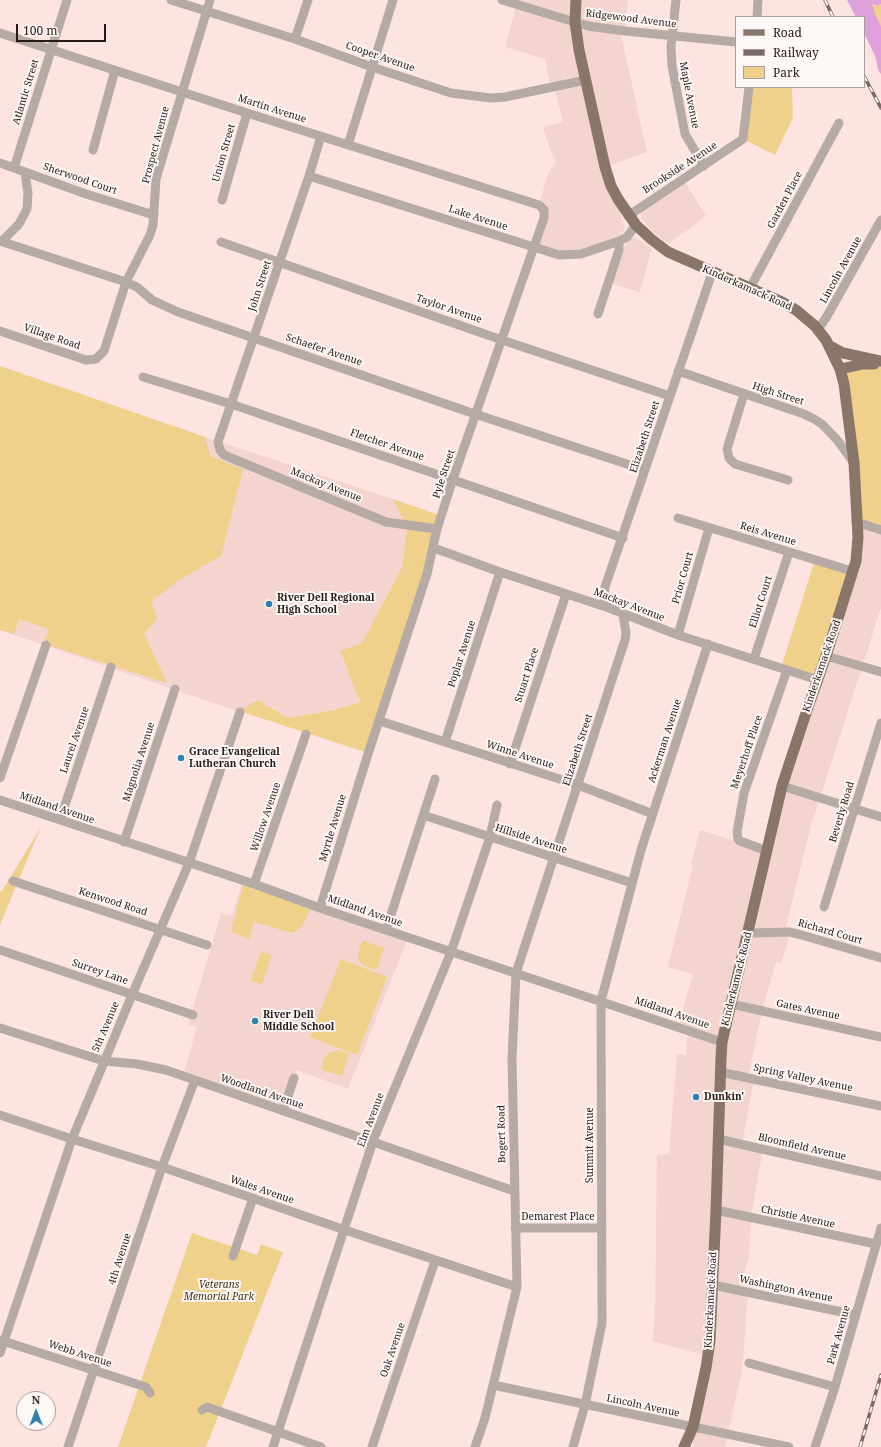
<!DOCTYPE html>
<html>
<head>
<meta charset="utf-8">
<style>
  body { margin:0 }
  #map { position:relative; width:881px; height:1447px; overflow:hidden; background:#fee4e1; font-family:"Noto Serif",serif }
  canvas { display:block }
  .legend { position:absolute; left:735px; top:16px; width:130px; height:72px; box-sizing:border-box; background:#fdf7f6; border:1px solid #a79f9d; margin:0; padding:5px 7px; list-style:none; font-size:12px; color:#251a18 }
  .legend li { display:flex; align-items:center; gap:8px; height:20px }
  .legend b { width:20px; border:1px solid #a79f9d }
  .north { position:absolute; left:16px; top:1391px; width:40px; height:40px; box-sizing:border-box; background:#fdf7f6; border:1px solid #a79f9d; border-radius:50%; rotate:359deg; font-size:11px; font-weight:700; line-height:16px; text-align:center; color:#251a18 }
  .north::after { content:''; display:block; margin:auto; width:14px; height:18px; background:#2f80b1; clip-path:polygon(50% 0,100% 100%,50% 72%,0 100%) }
  .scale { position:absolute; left:16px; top:24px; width:90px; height:18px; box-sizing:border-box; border:2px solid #251a18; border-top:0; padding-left:5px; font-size:12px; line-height:14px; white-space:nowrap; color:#251a18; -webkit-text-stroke:3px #fdf7f6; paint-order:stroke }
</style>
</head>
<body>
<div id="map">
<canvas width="881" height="1447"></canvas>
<ul class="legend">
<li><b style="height:5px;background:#897669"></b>Road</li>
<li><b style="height:5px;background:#796866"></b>Railway</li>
<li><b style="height:11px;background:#f0d18b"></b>Park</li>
</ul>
<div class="north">N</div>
<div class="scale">100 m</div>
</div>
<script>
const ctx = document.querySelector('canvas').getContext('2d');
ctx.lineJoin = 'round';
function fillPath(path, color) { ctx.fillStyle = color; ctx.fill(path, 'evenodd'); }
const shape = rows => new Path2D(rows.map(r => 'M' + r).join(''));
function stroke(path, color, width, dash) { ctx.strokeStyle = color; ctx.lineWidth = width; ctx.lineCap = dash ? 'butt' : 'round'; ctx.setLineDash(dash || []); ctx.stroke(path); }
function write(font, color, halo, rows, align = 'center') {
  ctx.font = font + ' "Noto Serif",serif'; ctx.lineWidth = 4; ctx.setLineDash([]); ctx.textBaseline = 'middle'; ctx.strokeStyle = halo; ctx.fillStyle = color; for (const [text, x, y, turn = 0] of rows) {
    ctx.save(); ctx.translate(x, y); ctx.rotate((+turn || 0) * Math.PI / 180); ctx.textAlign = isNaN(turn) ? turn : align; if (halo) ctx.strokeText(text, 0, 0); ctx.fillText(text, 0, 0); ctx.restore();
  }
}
const built = shape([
  [502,0,628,0,625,31,620,30,647,152,605,167,618,199,622,222,625,226,623,232,620,235,581,254,533,247,544,218,539,205,548,174,556,161,550,150,543,127,563,122,554,87,551,88,545,59,505,47,517,4],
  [683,179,706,216,669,244,654,233,641,218,642,213,653,199],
  [633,238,637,238,652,249,640,292,609,283,626,243],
  [0,366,205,437,393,499,407,528,402,567,362,643,340,652,360,702,334,710,288,718,258,700,240,712,0,630],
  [856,522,881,530,881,608,811,826,784,935,789,938,781,963,776,962,762,1011,748,1077,754,1079,742,1144,763,1149,751,1218,749,1257,739,1290,748,1292,742,1371,725,1447,693,1447,693,1427,708,1356,652,1341,655,1316,657,1155,669,1154,677,1054,686,1055,688,1031,678,1027,693,974,668,967,693,865,691,864,700,830,767,851,849,584],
  [243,880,407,941,348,1089,297,1070,283,1111,183,1076,197,1027,188,1025,221,913,232,915]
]);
const green = shape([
  [874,4,877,6,881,4,881,33,879,33,875,30,876,21,872,5],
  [749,87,792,87,793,118,775,155,743,139],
  [881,364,881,530,856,522,840,369],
  [0,366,205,437,210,456,243,469,221,556,179,580,151,602,157,618,144,634,167,683,44,644,49,629,19,619,14,634,0,630],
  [393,499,442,516,365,752,239,711,258,700,288,718,334,710,360,702,340,651,362,643,402,567,407,528],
  [815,559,852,571,818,680,781,668],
  [41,827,17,884,0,925,0,891,2,891],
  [243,885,310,909,305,921,300,928,292,933,254,922,249,939,231,932],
  [364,941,384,948,377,969,373,969,366,967,360,962,358,958,360,945],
  [261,951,272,955,262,984,251,981],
  [341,959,387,977,357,1055,310,1037],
  [339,1050,349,1054,342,1076,322,1070,323,1060,325,1057,329,1053],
  [192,1233,257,1255,261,1244,283,1252,206,1447,118,1447]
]);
const water = shape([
  [847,0,881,0,881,4,877,6,874,4,872,5,874,8,874,16,876,21,875,29,878,33,881,33,881,74,878,70,876,58,864,33,864,17,856,17]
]);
const river = shape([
  [863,0,881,40]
]);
const minor = shape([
  [171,0,295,39,372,67,451,93,491,98,505,97,586,80],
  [502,0,588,26,625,31,736,42],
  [676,0,671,47,672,66,685,134,704,166],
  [757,17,758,0],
  [0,33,247,113,539,205,544,210,544,218,453,479,437,529,427,574,368,754,320,908],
  [295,39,308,0],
  [321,136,309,176,218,442,220,450,224,455,386,522,437,529],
  [348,145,393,0],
  [93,150,115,70],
  [0,163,86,194,154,215],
  [14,168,67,0],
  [309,176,559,255,581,254,619,241,627,237,636,225],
  [222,200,247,113],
  [628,216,743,139,749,87],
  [0,241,126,282,137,287,152,300,178,312,475,414,645,470],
  [2,241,19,224,27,209,28,193,25,172],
  [221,242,502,340,670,396],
  [750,288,839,123],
  [598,314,619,250,619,241],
  [818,329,826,318,881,220],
  [0,331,86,360,96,359,104,351,126,282,150,235,153,225,156,179,210,0],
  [678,371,804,414,814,419,822,424,838,441,854,463],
  [143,377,231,404,623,538],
  [744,394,727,449,729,458,735,464,788,480],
  [678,518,852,571],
  [856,522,881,530],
  [434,548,500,572,609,608,678,635,818,680],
  [609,608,604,598,605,587,712,273],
  [678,635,709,528],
  [826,656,881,672],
  [754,659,789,552],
  [380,721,578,785,653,814],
  [445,742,500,572],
  [510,764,566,594],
  [0,778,46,645],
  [782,786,881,817],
  [0,800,254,884,320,908,722,1042],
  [423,815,632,883],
  [60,820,111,667],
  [124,842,175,689],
  [767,851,740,841,738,839,737,832,744,793,787,670],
  [13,881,207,945],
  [254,884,306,734],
  [824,907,881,723],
  [386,930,435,779],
  [749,933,789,932,798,934,881,958],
  [0,950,193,1015],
  [731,1004,881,1037],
  [0,1028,104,1061,137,1064,166,1070,514,1191],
  [720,1072,881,1106],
  [283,1111,294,1078],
  [0,1115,72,1139,162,1167,345,1230,517,1287],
  [718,1139,881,1176],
  [716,1210,876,1244],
  [515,1228,602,1228],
  [233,1256,253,1198],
  [713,1285,856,1315],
  [0,1340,146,1387,150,1393],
  [0,1353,72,1139,132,995,189,863,240,712],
  [749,1363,835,1387],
  [493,1385,789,1447],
  [202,1410,207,1407,321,1447],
  [68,1447,162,1167,195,1080],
  [273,1447,373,1141,451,952,490,837,497,805],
  [372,1447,435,1261],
  [475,1447,485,1418,517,1287,512,1059,516,973,625,640,626,633,623,614],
  [573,1447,585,1405,602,1323,601,1001,641,850,708,644],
  [815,1447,835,1387,881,1228]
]);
const major = shape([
  [576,0,575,22,579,50,605,167,611,186,618,199,636,225,651,239,668,252,782,302,796,310,815,326,826,340,840,369,844,384,854,463,858,537,856,561,826,656,806,713,782,786,722,1042,721,1058,716,1210,710,1341,706,1368,693,1427,684,1447],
  [830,346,843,353,881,361],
  [840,369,863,364,874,364]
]);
const rail = shape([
  [825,0,833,17],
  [864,76,881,108],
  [860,1447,881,1375]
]);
const markers = [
  [269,604,4,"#2f80b1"],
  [181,758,4,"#2f80b1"],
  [255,1021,4,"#2f80b1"],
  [696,1097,4,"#2f80b1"]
];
const streetNames = [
  ["Ridgewood Avenue",631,19,7],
  ["Cooper Avenue",380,57,19],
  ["Atlantic Street",26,92,-73],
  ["Maple Avenue",689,95,79],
  ["Martin Avenue",272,109,18],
  ["Prospect Avenue",156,145,-75],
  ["Union Street",224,153,-74],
  ["Brookside Avenue",680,168,-33],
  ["Sherwood Court",80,179,19],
  ["Garden Place",785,200,-62],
  ["Lake Avenue",478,218,18],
  ["Lincoln Avenue",841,270,-61],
  ["John Street",260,286,-72],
  ["Kinderkamack Road",747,288,24],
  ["Taylor Avenue",449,309,19],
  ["Village Road",52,337,19],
  ["Schaefer Avenue",324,350,19],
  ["High Street",778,394,18],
  ["Elizabeth Street",645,437,-72],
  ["Fletcher Avenue",387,445,19],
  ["Pyle Street",444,474,-72],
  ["Mackay Avenue",326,485,22],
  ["Reis Avenue",768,534,17],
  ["Prior Court",683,578,-74],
  ["Elliot Court",761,602,-72],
  ["Mackay Avenue",629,605,21],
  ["Poplar Avenue",462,654,-72],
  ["Kinderkamack Road",822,666,-71],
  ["Stuart Place",527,675,-72],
  ["Laurel Avenue",75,740,-71],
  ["Ackerman Avenue",665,741,-72],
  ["Elizabeth Street",578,750,-72],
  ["Meyerhoff Place",747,752,-71],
  ["Winne Avenue",520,755,18],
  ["Magnolia Avenue",139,762,-72],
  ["Midland Avenue",57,808,19],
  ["Beverly Road",842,812,-73],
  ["Willow Avenue",266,817,-71],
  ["Myrtle Avenue",333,828,-73],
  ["Hillside Avenue",531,839,18],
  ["Kenwood Road",113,902,18],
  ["Midland Avenue",365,911,19],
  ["Richard Court",830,932,16],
  ["Surrey Lane",100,972,19],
  ["Kinderkamack Road",737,979,-76],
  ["Gates Avenue",808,1010,12],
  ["Midland Avenue",672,1013,19],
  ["5th Avenue",106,1027,-67],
  ["Spring Valley Avenue",803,1078,12],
  ["Woodland Avenue",262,1092,19],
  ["Elm Avenue",371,1120,-69],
  ["Bogert Road",502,1134,-91],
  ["Summit Avenue",590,1145,-90],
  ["Bloomfield Avenue",802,1147,13],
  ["Wales Avenue",262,1190,19],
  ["Demarest Place",558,1217],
  ["Christie Avenue",798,1217,12],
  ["4th Avenue",120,1259,-72],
  ["Washington Avenue",786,1289,12],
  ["Kinderkamack Road",711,1300,-87],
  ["Park Avenue",839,1335,-74],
  ["Oak Avenue",393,1350,-71],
  ["Webb Avenue",80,1354,18],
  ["Lincoln Avenue",643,1406,12]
];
const poiNames = [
  ["River Dell Regional",277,598],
  ["High School",277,610],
  ["Grace Evangelical",189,752],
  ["Lutheran Church",189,764],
  ["River Dell",263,1015],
  ["Middle School",263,1027],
  ["Dunkin'",704,1097]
];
const parkNames = [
  ["Veterans",219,1285],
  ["Memorial Park",219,1297]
];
fillPath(built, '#f3d4cf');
fillPath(green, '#f0d18b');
fillPath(water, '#dea1db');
stroke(river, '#dea1db', 11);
stroke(minor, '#b6aba4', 9);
stroke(major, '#897669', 11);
stroke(rail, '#796866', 3.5);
stroke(rail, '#fdf7f6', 2, [6]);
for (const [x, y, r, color] of markers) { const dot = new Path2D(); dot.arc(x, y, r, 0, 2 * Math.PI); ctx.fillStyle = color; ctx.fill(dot); stroke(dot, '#fdf7f6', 1.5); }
write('10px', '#251a18', '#fdf7f6', streetNames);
write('bold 10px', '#251a18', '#fdf7f6', poiNames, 'left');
write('italic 10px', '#413311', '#fdf7f6', parkNames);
</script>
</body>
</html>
